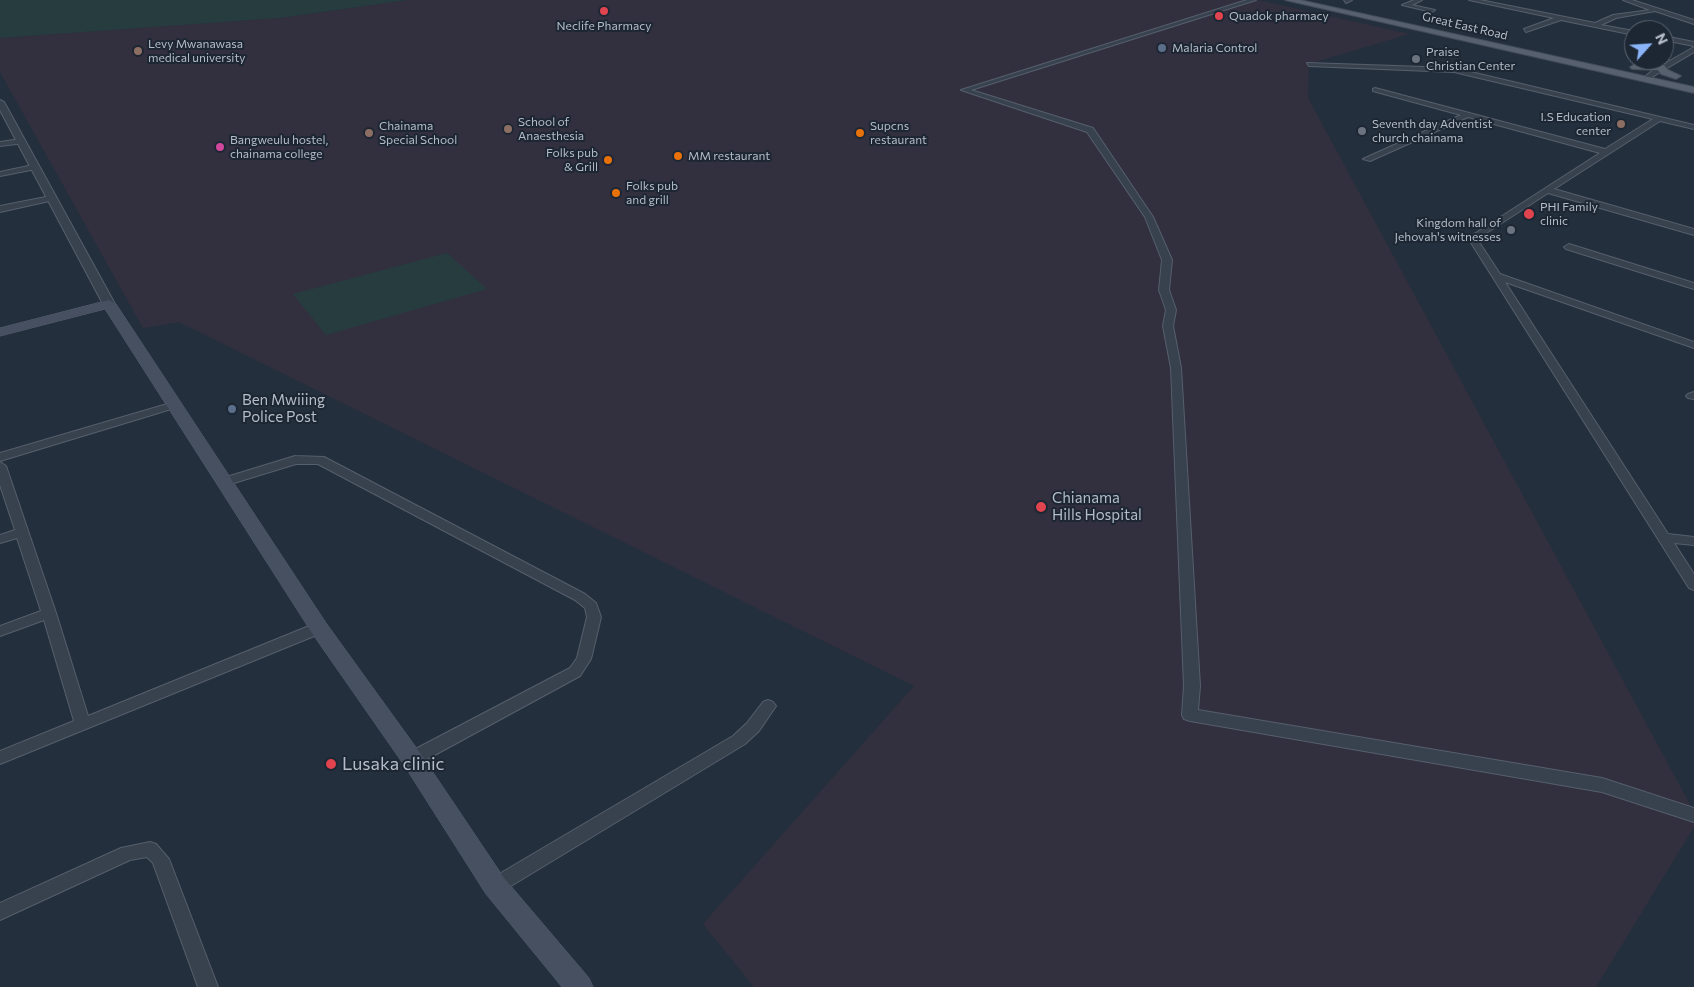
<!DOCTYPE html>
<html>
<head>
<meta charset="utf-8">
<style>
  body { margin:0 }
  #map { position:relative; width:1694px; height:987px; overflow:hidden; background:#242f3e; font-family:Commissioner,sans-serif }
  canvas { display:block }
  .north { position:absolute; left:1624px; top:20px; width:50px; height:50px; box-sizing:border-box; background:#1d2633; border:1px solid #59626f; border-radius:50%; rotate:64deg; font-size:14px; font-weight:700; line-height:20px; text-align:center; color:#b4bcc9 }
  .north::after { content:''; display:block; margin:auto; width:18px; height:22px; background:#8ab4f8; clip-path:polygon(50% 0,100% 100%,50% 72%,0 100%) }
</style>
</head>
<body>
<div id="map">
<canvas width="1694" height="987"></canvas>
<div class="north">N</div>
</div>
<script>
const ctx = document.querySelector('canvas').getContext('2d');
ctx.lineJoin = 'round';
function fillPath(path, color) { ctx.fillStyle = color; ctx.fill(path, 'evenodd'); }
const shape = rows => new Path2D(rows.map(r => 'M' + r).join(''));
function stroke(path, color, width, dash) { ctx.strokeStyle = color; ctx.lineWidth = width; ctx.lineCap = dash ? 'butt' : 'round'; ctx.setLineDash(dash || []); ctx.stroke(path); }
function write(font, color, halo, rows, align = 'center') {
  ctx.font = font + ' Commissioner,sans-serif'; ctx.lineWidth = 4; ctx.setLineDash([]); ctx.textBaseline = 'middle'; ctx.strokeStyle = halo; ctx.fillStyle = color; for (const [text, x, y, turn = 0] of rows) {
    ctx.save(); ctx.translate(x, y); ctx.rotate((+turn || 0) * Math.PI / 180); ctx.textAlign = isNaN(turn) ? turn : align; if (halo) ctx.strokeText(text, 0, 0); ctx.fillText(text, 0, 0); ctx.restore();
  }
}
const medical = shape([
  [408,0,1258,0,1409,34,1309,64,1308,98,1694,812,1694,827,1596,987,754,987,703,924,914,686,179,322,143,328,0,72,0,38,279,18]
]);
const green = shape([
  [0,0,408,0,279,18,0,38],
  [447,253,487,289,326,335,293,294]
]);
const minor = shape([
  [1247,0,1256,0,971,90,1093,128,1153,217,1172,260,1169,290,1176,310,1173,326,1181,368,1200,686,1198,710,1602,778,1694,808,1694,822,1602,792,1190,721,1184,719,1182,715,1184,686,1171,368,1163,326,1166,310,1159,290,1162,260,1145,217,1087,132,961,90,1247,0],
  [1344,0,1352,0,1346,3,1344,0],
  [1414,0,1422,0,1412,5,1435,10,1432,12,1402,5,1414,0],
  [1469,0,1480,0,1595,23,1613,15,1650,10,1623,0,1632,0,1694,20,1694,24,1655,11,1616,18,1601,25,1634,31,1634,35,1561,20,1526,32,1524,29,1554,18,1469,0],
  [1664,36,1694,42,1694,46,1664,40,1664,36],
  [1694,47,1694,52,1647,80,1642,79,1652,71,1694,47],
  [1307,63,1454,68,1694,125,1694,129,1660,121,1554,189,1694,229,1694,235,1548,193,1477,239,1500,274,1694,342,1694,348,1505,282,1668,534,1694,537,1694,545,1674,543,1694,574,1694,590,1689,588,1468,238,1600,153,1468,117,1370,161,1363,159,1461,115,1373,91,1373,89,1375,88,1605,149,1653,119,1454,72,1309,66,1307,63],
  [21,139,25,141,24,143,0,146,0,142,21,139],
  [33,165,36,165,36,169,0,176,0,172,33,165],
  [51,196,55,198,54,200,0,212,0,206,51,196],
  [1569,244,1694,283,1694,289,1566,249,1564,247,1569,244],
  [1694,392,1694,399,1688,398,1686,396,1688,394,1694,392],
  [174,402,180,405,178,407,0,461,0,453,174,402],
  [295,456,324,457,585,594,596,603,601,617,591,659,580,676,418,764,412,765,406,764,404,759,406,754,570,668,577,658,587,617,585,608,575,600,318,464,296,464,224,486,218,482,220,479,295,456],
  [0,462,6,466,56,613,88,716,314,624,324,624,326,628,324,632,0,764,0,751,74,721,44,620,0,636,0,626,41,611,17,538,0,543,0,535,15,530,0,485,0,462],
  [768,700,773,702,776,706,759,731,745,744,501,892,495,894,489,892,486,886,489,880,733,736,747,723,763,702,768,700],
  [150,842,156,844,169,859,218,987,198,987,153,863,147,857,130,860,0,920,0,903,121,848,150,842]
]);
const tertiary = shape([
  [0,100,4,102,115,304,113,306,105,306,103,304,0,110,0,100]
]);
const secondary = shape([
  [109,300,116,304,326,623,420,753,504,878,589,978,593,987,562,987,486,894,404,765,312,633,105,309,0,336,0,328,109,300]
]);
const primary = shape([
  [1285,0,1300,0,1694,87,1694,93,1285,0],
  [1635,64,1664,65,1668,70,1681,76,1676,79,1661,74,1658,70,1632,69,1630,67,1635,64]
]);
const markers = [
  [604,11,5,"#e0444e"],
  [1219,16,5,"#e0444e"],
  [1162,48,5,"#5c6f8a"],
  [138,51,5,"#8d6e63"],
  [1416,59,5,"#6b7280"],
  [1621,124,5,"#8d6e63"],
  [508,129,5,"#8d6e63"],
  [1362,131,5,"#6b7280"],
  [369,133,5,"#8d6e63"],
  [860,133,5,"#e8710a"],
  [220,147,5,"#d1479c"],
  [678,156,5,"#e8710a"],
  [608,160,5,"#e8710a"],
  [616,193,5,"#e8710a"],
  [1529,214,6,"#e0444e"],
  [1511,230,5,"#6b7280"],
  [232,409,5,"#5c6f8a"],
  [1041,507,6,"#e0444e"],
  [331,764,6,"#e0444e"]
];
const farPoinames = [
  ["Quadok pharmacy",1229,16],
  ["Neclife Pharmacy",604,26,"center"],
  ["Levy Mwanawasa",148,44],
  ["medical university",148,58],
  ["Malaria Control",1172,48],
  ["Praise",1426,52],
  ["Christian Center",1426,66],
  ["I.S Education",1611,117,"right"],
  ["center",1611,131,"right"],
  ["School of",518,122],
  ["Anaesthesia",518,136],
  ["Seventh day Adventist",1372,124],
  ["church chainama",1372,138],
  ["Chainama",379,126],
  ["Special School",379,140],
  ["Supcns",870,126],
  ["restaurant",870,140],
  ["Bangweulu hostel,",230,140],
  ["chainama college",230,154],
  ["Folks pub",598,153,"right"],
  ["& Grill",598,167,"right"],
  ["MM restaurant",688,156],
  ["Folks pub",626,186],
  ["and grill",626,200],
  ["PHI Family",1540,207],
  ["clinic",1540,221],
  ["Kingdom hall of",1501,223,"right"],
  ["Jehovah's witnesses",1501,237,"right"]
];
const farStreetnames = [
  ["Great East Road",1465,26,13]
];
const poiNames = [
  ["Ben Mwiiing",242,400],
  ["Police Post",242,417],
  ["Chianama",1052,498],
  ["Hills Hospital",1052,515]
];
const nearPoinames = [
  ["Lusaka clinic",342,764]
];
fillPath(medical, '#32303f');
fillPath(green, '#263c3f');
stroke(minor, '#565f6c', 2);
stroke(tertiary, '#565f6c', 2);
stroke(secondary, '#565f6c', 1);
stroke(primary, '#414a57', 2);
fillPath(minor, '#38414e');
fillPath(tertiary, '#38414e');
fillPath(secondary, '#465061');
fillPath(primary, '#56606e');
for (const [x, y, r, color] of markers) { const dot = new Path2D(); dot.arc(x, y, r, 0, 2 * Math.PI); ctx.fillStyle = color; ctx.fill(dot); stroke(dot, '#1d2633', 2); }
write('12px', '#b4bcc9', '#1d2633', farPoinames, 'left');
write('12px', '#b4bcc9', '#1d2633', farStreetnames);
write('15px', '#b4bcc9', '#1d2633', poiNames, 'left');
write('18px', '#b4bcc9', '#1d2633', nearPoinames, 'left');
</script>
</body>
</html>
